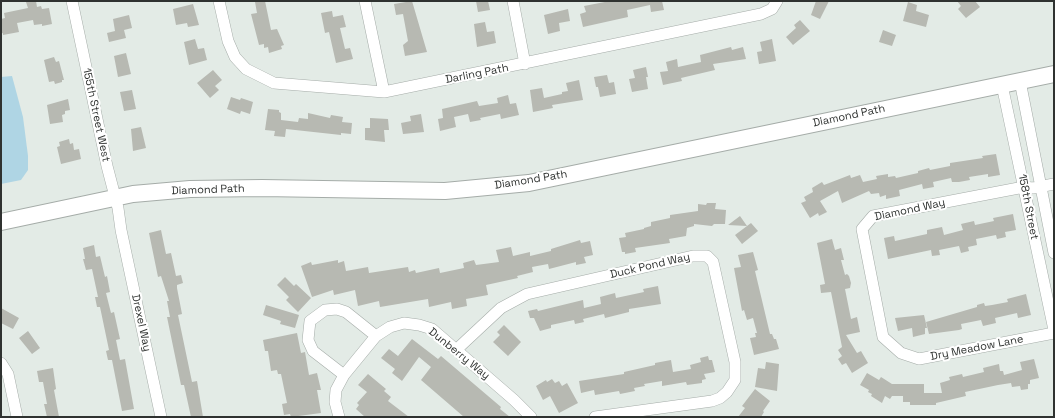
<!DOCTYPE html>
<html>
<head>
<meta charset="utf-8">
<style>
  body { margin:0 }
  #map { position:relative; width:1055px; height:418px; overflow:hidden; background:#e3ebe6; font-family:"Space Grotesk",sans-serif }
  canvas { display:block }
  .frame { position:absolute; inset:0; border:2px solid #2f3230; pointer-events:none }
</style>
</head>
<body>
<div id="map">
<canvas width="1055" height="418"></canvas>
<div class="frame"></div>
</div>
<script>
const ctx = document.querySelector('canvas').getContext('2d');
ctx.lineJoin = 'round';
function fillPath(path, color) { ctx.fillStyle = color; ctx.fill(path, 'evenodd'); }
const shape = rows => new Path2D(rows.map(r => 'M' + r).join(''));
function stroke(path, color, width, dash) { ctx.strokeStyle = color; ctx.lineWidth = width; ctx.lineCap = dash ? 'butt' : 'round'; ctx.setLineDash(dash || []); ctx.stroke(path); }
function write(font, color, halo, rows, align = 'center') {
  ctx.font = font + ' "Space Grotesk",sans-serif'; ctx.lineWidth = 4; ctx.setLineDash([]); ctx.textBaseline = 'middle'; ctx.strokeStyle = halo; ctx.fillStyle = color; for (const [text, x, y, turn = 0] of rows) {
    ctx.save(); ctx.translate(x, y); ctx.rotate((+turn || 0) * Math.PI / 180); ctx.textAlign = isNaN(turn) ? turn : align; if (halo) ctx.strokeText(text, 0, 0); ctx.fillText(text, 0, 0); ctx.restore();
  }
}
const water = shape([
  [12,76,23,117,28,156,28,170,21,180,1,184,1,77]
]);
const building = shape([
  [33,1,36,1,37,7,41,6,42,9,49,8,52,24,42,26,42,24,34,25,33,20,17,23,19,32,3,35,3,33,1,34,1,19,5,18,4,13,28,8,26,2],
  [265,1,271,30,277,29,284,45,281,46,282,49,269,53,268,47,264,48,264,44,259,45,251,14,257,13,255,2],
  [412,1,427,52,405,56,403,45,408,41,403,14,396,15,394,4],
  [476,1,488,1,490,10,478,12],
  [610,1,662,1,664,10,651,12,650,5,627,10,628,17,583,27,580,14,586,12,584,6],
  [816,1,829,1,820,19,811,15],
  [957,1,975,1,980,7,966,18,958,9,961,6],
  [908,2,917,5,916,11,929,15,926,27,903,21],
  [193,4,199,25,188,27,187,23,176,25,173,9],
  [568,9,570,21,559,23,560,31,548,34,544,15],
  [332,11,333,17,343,15,346,27,340,28,345,49,350,48,353,59,336,63,329,32,325,33,321,13],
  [129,15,132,28,124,30,126,38,109,42,107,33,115,31,113,19],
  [800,20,810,31,793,45,786,37,796,28,794,25],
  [485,22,487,32,494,31,496,43,477,47,474,24],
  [883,30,896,35,892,46,879,42],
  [195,39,198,49,204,48,207,60,189,65,184,42],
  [772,39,776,61,759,64,757,52,762,51,760,42],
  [731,47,732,50,743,47,746,59,713,64,715,70,681,78,682,81,663,85,660,72,668,71,666,62,677,59,678,67,701,62,700,55],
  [126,53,131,74,118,77,114,56],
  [54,57,56,62,59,61,64,80,62,80,62,82,55,84,54,81,49,82,44,60],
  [646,67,648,77,646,77,648,89,632,92,629,79,635,78,633,70],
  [213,70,222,80,215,86,219,90,210,98,197,83],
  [607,75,609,83,614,82,616,94,600,97,598,87,596,87,594,77],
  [579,80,583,100,552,105,553,108,533,112,530,90,542,88,544,98,562,94,562,92,568,91,566,83],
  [132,90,136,109,124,111,120,92],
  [508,95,510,104,516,103,519,115,501,119,500,114,480,118,481,120,470,122,468,114,454,117,456,127,440,131,438,119,443,118,442,109,477,101,479,106,498,103,497,98],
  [231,97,240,100,241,98,253,102,250,114,241,111,240,114,227,109],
  [68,99,70,110,65,111,65,114,62,115,63,122,50,124,47,105],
  [268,109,279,110,279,112,281,113,281,120,298,122,299,118,308,119,308,113,330,118,331,115,343,117,342,122,352,123,351,134,341,133,341,135,286,129,285,137,274,136,275,131,265,130],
  [421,114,424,132,403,134,401,123,411,121,410,116],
  [370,118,388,119,389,130,384,130,385,142,365,140,365,128,370,128],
  [141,127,146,148,133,151,131,129],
  [69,139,70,144,73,143,74,150,79,149,81,159,61,164,57,147,60,146,59,142],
  [996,154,1000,175,988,177,988,174,969,177,970,180,959,182,952,182,951,178,933,182,934,187,923,189,922,184,899,190,900,196,886,199,886,195,880,197,879,193,871,194,869,191,842,203,838,191,820,201,827,212,819,216,818,213,810,218,801,203,806,201,804,197,813,192,812,188,822,182,824,185,850,175,851,178,860,175,863,182,877,179,876,176,888,174,888,177,895,176,896,178,918,173,918,171,929,168,930,170,950,166,950,163,983,158,982,156],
  [707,203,716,203,715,209,726,210,725,224,714,224,712,226,694,224,694,226,687,228,686,236,669,239,670,243,635,248,636,252,625,254,625,252,622,252,619,238,626,237,625,233,644,229,644,228,651,226,651,222,670,218,670,215,698,211,698,204,706,205],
  [1013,214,1016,230,1005,232,1006,237,997,239,996,235,976,239,977,245,968,247,969,251,961,253,959,246,939,250,940,255,932,256,931,250,888,259,884,238,894,236,895,241,927,234,927,230,942,227,944,235,963,230,961,224,974,221,975,225,994,221,993,218],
  [740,216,747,226,751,223,758,231,742,244,735,235,747,226,728,225],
  [161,230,166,254,171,253,176,276,181,275,183,283,177,285,177,288,182,314,178,315,192,382,197,381,203,417,191,417,184,385,181,385,167,317,170,317,167,301,169,301,161,276,158,277,149,233],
  [832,239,835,250,841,248,844,260,841,260,845,275,847,274,849,276,851,283,850,288,845,289,851,319,857,317,860,332,846,335,857,353,861,351,868,363,852,373,846,363,842,365,838,359,842,356,838,350,842,347,831,292,821,293,820,285,825,284,817,243],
  [580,240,581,243,590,241,593,255,584,257,586,263,576,265,576,262,549,269,548,264,532,267,533,272,517,276,518,278,486,285,488,295,466,299,467,306,452,309,451,302,429,307,428,299,380,307,379,301,358,306,355,290,334,295,333,290,312,297,301,266,311,262,312,265,338,260,338,263,344,261,346,271,368,267,369,273,408,267,409,272,415,270,416,273,439,268,440,273,464,268,463,263,474,260,476,265,499,262,496,250,511,247,513,256,530,252,530,256,551,251,551,249],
  [94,245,96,257,100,256,105,277,107,276,110,292,106,293,111,313,114,312,120,339,116,340,120,360,125,359,134,409,122,411,112,360,108,360,106,351,109,350,100,307,97,307,95,297,98,297,92,269,86,270,83,259,85,259,83,248],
  [753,252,758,270,755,271,770,334,772,334,774,339,776,339,779,349,754,355,750,338,756,337,755,333,757,333,753,318,747,320,744,310,742,311,734,268,741,267,738,255],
  [285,277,294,286,296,284,311,298,298,312,286,300,289,297,277,285],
  [658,286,661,304,629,309,629,312,605,318,604,314,583,319,584,322,575,324,574,320,551,325,551,328,540,331,534,318,530,318,528,311,537,309,538,311,583,300,584,308,601,304,600,297,615,293,616,298,644,292,643,289],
  [1026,294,1031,315,1018,318,1017,313,995,318,996,323,983,326,981,320,961,324,962,329,959,330,929,334,926,322,977,307,977,305,984,303,985,306,992,305,1008,302,1007,299],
  [266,305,299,315,295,328,280,324,281,321,263,315],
  [1,308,19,318,13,329,1,323],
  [924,315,927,328,925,328,925,334,913,337,912,328,898,331,895,318],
  [504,325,521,342,508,356,493,342,500,335,497,332],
  [28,331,40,348,32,354,19,338],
  [297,333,301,353,305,352,309,375,317,373,321,390,317,390,321,413,291,417,290,414,284,415,282,404,287,403,281,374,278,374,277,370,271,371,268,351,265,351,263,340],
  [412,339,438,359,441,356,501,407,500,409,510,417,464,417,421,380,431,367,419,357,402,381,392,373,395,369,381,358,389,349,398,356],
  [708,356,709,360,712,360,715,372,704,374,706,379,702,380,702,383,687,385,686,382,662,386,662,381,644,384,645,386,634,388,635,391,620,394,619,391,595,395,594,390,581,393,579,381,624,374,624,372,655,365,655,363,671,360,673,372,691,369,690,365,701,362,700,358],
  [1034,359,1039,378,1030,380,1030,384,1028,384,1028,389,1021,390,1020,386,1012,387,1011,383,998,385,965,392,966,396,936,403,936,405,910,405,910,402,903,402,903,396,892,396,890,399,885,396,882,403,871,396,872,394,868,392,869,390,860,385,867,373,879,380,881,377,892,384,924,384,924,393,942,393,940,383,950,380,949,377,962,374,963,377,984,372,983,368,999,364,1000,371,1003,371,1004,375,1022,370,1020,362],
  [766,362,779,364,777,391,755,387,758,368,765,369],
  [53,368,56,389,54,390,59,417,47,417,44,404,47,404,43,382,39,382,37,371],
  [368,374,386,389,384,391,391,397,388,401,409,417,365,417,356,409,359,405,357,403,367,392,358,385],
  [552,379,555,383,559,381,562,386,567,383,578,403,559,413,550,396,543,400,536,386,546,380,547,382],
  [755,389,770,401,763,411,764,412,761,417,738,417,745,408,742,406]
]);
const street = shape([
  [72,1,107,166,118,208,121,230,161,417],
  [219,1,228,41,235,57,246,69,274,83,384,92,761,14,772,9,777,1],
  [365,1,384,92],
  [513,1,525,64],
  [1020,81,1054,253],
  [1002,85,1054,330],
  [1054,184,1033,188,1024,187,873,216,862,229,883,337,901,353,919,359,1054,333],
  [456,350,501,308,527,294,693,256,707,256,713,262,735,362,735,380,727,392,720,398,712,401,595,417],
  [1,363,8,374,17,417],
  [344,375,313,351,308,340,310,321,325,310,337,309,346,312,376,336],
  [339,417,335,402,336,390,344,375,376,336,390,327,404,323,419,325,432,329,514,400,531,417]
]);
const secondary = shape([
  [1,222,133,194,190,189,262,188,445,191,529,183,1054,74]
]);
const streetNames = [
  ["Darling Path",477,74,-11],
  ["155th Street West",96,115,78],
  ["Diamond Path",849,116,-12],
  ["Diamond Path",531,180,-9],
  ["Diamond Path",208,190,-2],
  ["158th Street",1028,207,79],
  ["Diamond Way",910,210,-12],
  ["Duck Pond Way",650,266,-13],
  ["Drexel Way",141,323,78],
  ["Dry Meadow Lane",977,348,-11],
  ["Dunberry Way",459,354,39]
];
fillPath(water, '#afd5e4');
fillPath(building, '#b7b9b2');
stroke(street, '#a5aca8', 12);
stroke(secondary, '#a5aca8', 18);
stroke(street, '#fff', 11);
stroke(secondary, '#fff', 16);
write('11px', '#2f3230', '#fff', streetNames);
</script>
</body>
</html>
